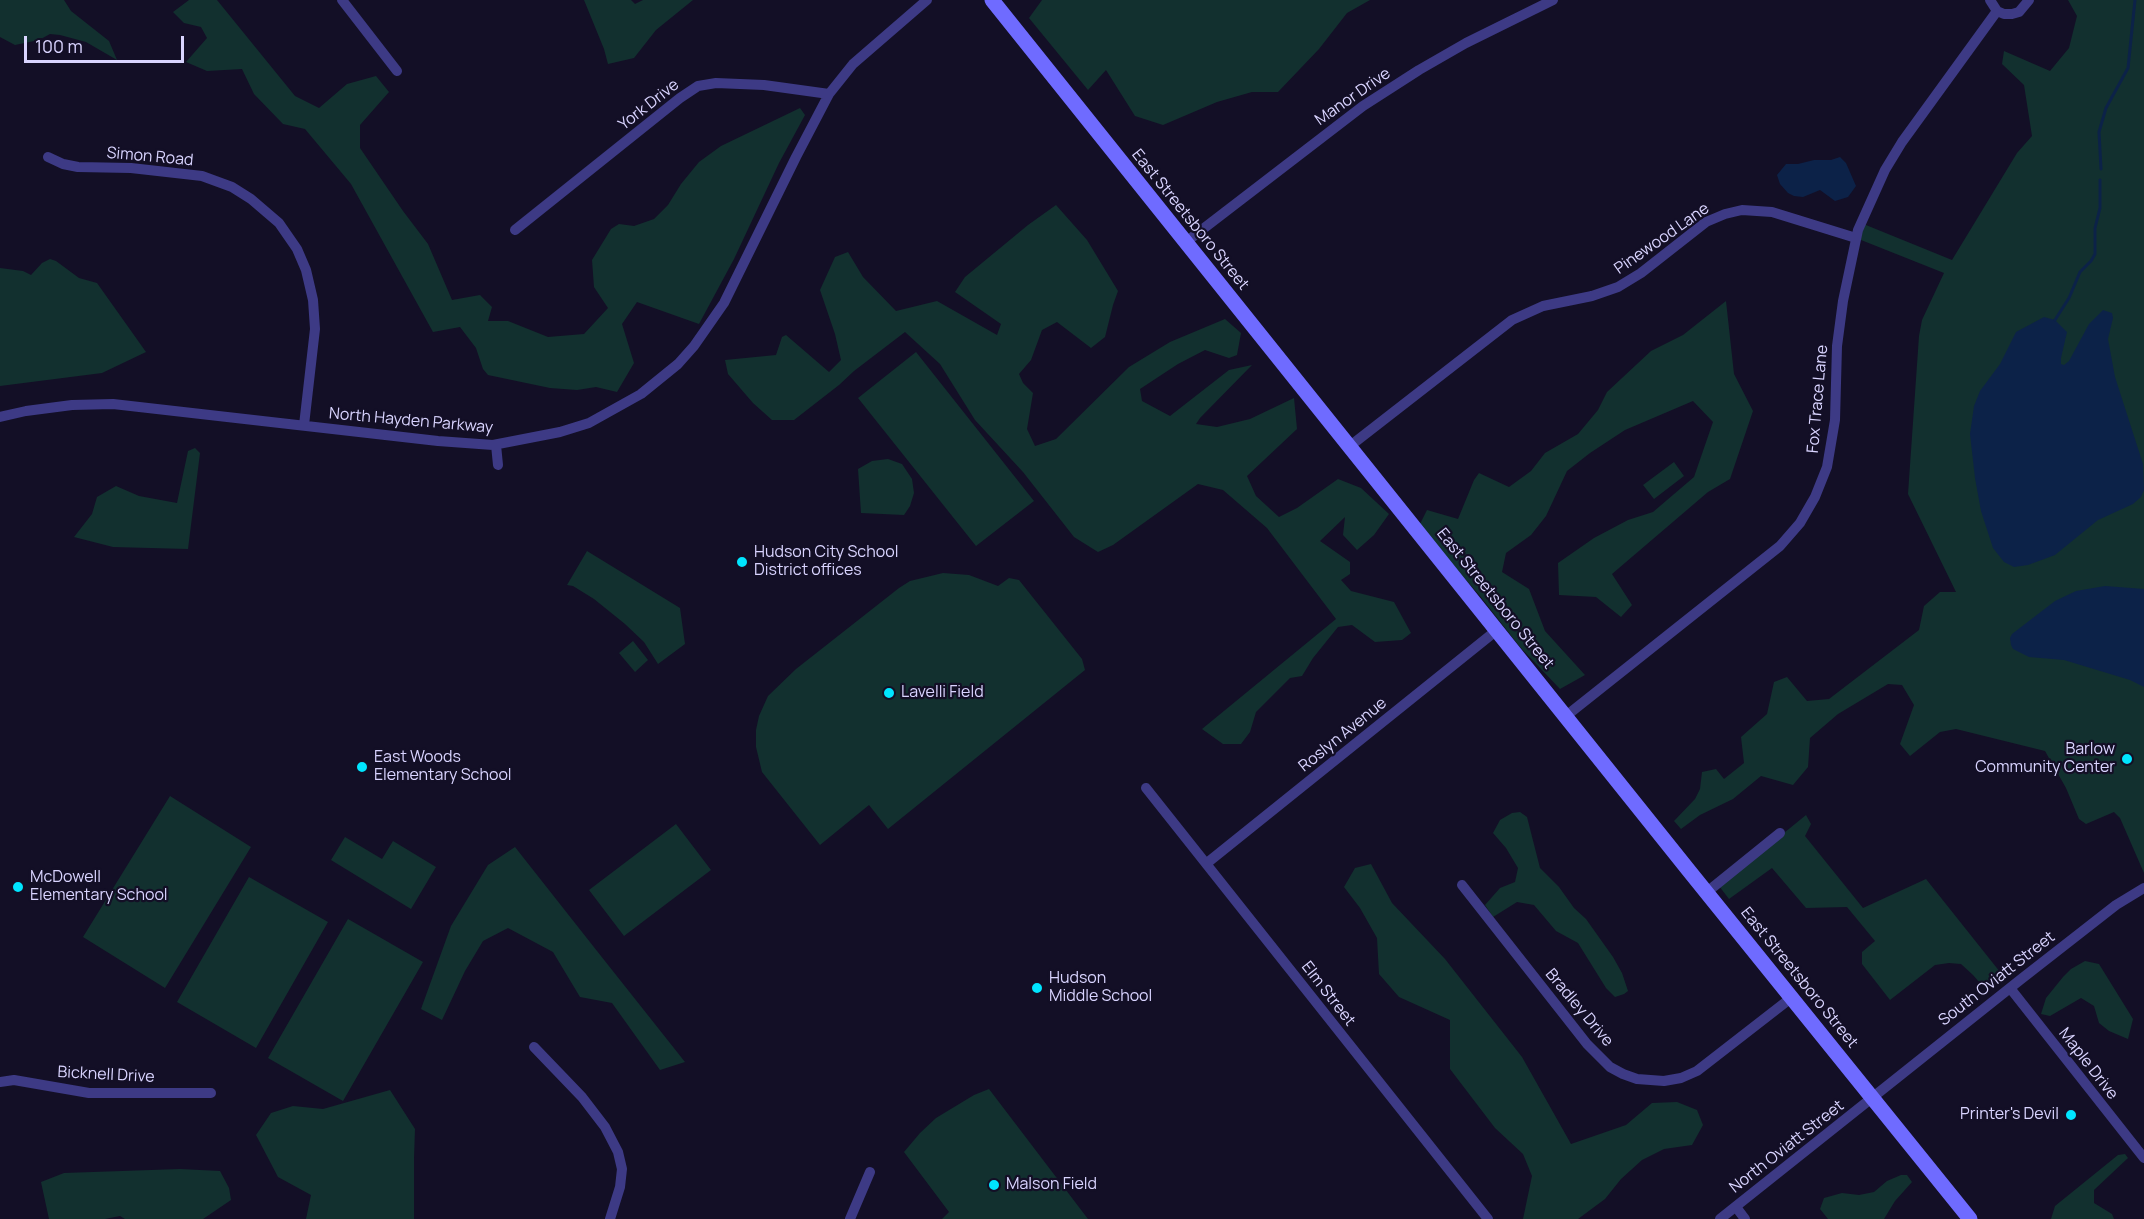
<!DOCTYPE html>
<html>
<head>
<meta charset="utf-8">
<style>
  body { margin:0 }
  #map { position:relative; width:2144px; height:1219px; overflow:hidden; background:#130f26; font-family:Manrope,sans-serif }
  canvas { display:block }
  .scale { position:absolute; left:24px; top:36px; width:160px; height:27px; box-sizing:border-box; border:3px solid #d9d4ff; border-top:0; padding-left:8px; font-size:18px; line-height:21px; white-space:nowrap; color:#d9d4ff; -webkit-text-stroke:4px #130f26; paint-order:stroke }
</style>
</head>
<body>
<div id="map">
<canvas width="2144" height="1219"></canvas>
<div class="scale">100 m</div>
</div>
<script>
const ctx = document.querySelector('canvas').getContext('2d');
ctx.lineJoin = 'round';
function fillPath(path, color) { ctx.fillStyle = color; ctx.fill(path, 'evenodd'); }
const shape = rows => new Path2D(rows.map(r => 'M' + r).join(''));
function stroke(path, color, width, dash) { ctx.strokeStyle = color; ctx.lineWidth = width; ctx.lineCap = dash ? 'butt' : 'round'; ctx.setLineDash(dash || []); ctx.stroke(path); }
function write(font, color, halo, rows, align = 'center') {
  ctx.font = font + ' Manrope,sans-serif'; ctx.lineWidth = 4.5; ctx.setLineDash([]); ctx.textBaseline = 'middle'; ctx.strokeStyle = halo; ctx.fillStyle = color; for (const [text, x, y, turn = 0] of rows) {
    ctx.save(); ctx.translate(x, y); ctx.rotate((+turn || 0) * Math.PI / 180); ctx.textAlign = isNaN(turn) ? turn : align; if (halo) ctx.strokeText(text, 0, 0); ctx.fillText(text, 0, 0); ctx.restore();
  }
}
const green = shape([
  [0,0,64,0,71,11,109,41,117,60,86,42,60,35,50,34,39,40,15,45,0,37],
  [189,0,217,0,295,96,319,108,347,84,376,76,389,92,360,125,360,148,403,211,428,244,452,300,480,295,492,307,488,321,508,321,548,337,584,334,608,308,594,287,592,260,611,229,619,224,634,226,654,219,668,205,681,184,699,162,721,146,800,108,805,115,779,163,734,259,699,324,637,302,622,324,634,363,617,392,596,387,577,390,550,388,488,375,483,369,476,348,460,327,433,332,351,184,305,129,283,124,254,94,242,69,207,71,186,62,207,38,201,27,184,23,173,12],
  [584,0,631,0,635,4,643,0,693,0,656,30,634,58,608,64,604,49],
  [1042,0,1370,0,1347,13,1319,49,1278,92,1252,92,1217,102,1163,125,1135,116,1106,70,1088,90,1029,18],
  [2068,0,2144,0,2144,873,2120,818,2114,812,2086,824,2079,819,2066,788,2045,751,1956,729,1940,732,1910,756,1900,744,1914,705,1902,685,1888,684,1838,714,1810,738,1808,767,1793,785,1761,776,1733,799,1700,815,1681,829,1674,821,1695,799,1700,789,1702,772,1716,769,1724,779,1744,763,1741,737,1767,714,1774,682,1787,677,1807,701,1829,699,1919,630,1924,606,1940,592,1956,592,1908,494,1919,336,1922,320,1944,273,1856,238,1861,223,1952,260,2017,153,2032,136,2024,85,2002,64,2004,51,2050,71,2069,48,2077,16],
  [1056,205,1087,240,1118,291,1113,305,1105,337,1091,348,1057,322,1042,330,1031,360,1019,374,1023,383,1033,393,1027,429,1035,446,1056,439,1129,367,1170,342,1225,319,1241,333,1237,355,1229,358,1205,350,1178,364,1140,389,1142,401,1170,416,1229,370,1252,365,1200,418,1196,424,1217,427,1250,419,1294,398,1297,429,1247,476,1256,496,1279,517,1297,508,1338,479,1361,488,1389,514,1374,535,1357,550,1343,535,1345,517,1320,541,1350,562,1350,574,1341,580,1351,591,1394,602,1411,633,1402,640,1375,642,1352,625,1338,627,1313,658,1302,676,1290,678,1256,712,1250,732,1241,744,1223,744,1202,729,1336,619,1267,528,1223,490,1198,484,1113,545,1098,552,1074,537,1023,472,975,420,940,364,905,332,854,371,839,385,794,420,772,420,753,403,728,374,725,360,776,355,782,337,786,335,829,372,841,360,835,334,820,290,835,257,848,252,863,277,896,311,937,301,997,335,1001,324,955,292,965,277,1028,225],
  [50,259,56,261,79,278,97,283,146,352,102,373,0,386,0,268,23,271,31,275,42,263],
  [1726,301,1734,374,1753,411,1730,479,1708,492,1612,574,1632,605,1621,617,1596,597,1559,595,1558,563,1594,538,1628,520,1653,512,1694,477,1713,422,1693,401,1625,430,1590,453,1567,471,1546,516,1531,535,1506,553,1502,572,1529,589,1545,631,1585,675,1560,689,1520,647,1480,596,1419,526,1427,510,1458,519,1474,480,1479,473,1509,487,1531,471,1545,453,1578,434,1598,410,1607,392,1651,351,1683,335],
  [916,352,1034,501,976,546,858,398],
  [195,448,200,453,188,549,113,547,74,537,92,514,97,497,116,486,139,496,177,503,188,451],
  [888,459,902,464,912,479,914,493,910,506,904,515,861,513,858,469,872,461],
  [1674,462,1684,476,1654,499,1643,485],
  [587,551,680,608,685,644,658,664,644,642,625,624,594,599,573,586,567,585],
  [943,573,969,575,998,586,1009,578,1019,580,1082,659,1085,670,888,829,869,805,820,845,762,772,756,747,756,730,759,716,768,696,796,669,899,588,910,581],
  [633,641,648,660,635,672,619,653],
  [170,796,251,847,165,988,83,937],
  [1520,812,1527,817,1540,868,1559,887,1574,908,1586,919,1613,957,1622,973,1628,991,1624,994,1615,997,1606,988,1578,943,1556,931,1534,905,1517,902,1493,917,1485,905,1500,888,1515,882,1518,868,1506,848,1493,833,1500,820,1512,813],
  [1806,815,1811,824,1805,836,1863,908,1926,879,2004,977,1987,991,1973,975,1961,964,1949,963,1935,965,1890,1000,1862,964,1862,952,1875,941,1847,907,1806,908,1772,868,1729,899,1719,886],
  [676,824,711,870,624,936,589,890],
  [345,837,382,859,393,841,436,867,411,909,331,860],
  [515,847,597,951,685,1062,660,1070,612,1003,580,997,553,952,508,928,483,941,465,971,442,1020,421,1009,451,926,488,865],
  [1371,864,1392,903,1445,959,1522,1057,1571,1144,1626,1125,1652,1103,1677,1102,1697,1110,1703,1125,1692,1145,1664,1149,1642,1160,1621,1179,1605,1199,1578,1219,1523,1219,1532,1176,1523,1154,1495,1128,1450,1069,1450,1020,1399,997,1379,974,1377,938,1360,908,1344,887,1355,868],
  [249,877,328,922,256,1048,177,1002],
  [348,919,423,962,343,1101,268,1058],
  [2085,961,2099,964,2133,1019,2128,1039,2109,1031,2099,1023,2094,1006,2081,998,2050,1016,2041,1014,2046,998,2063,977,2071,969],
  [989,1089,1088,1219,942,1219,949,1212,904,1152,920,1133,936,1118,974,1095],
  [390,1090,415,1129,414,1158,414,1219,306,1219,311,1195,278,1177,256,1135,271,1113,293,1106,323,1109],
  [2125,1154,2128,1158,2094,1190,2094,1203,2112,1214,2114,1219,2051,1219,2055,1206,2118,1155],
  [180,1169,220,1171,229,1188,231,1200,203,1219,125,1219,120,1216,105,1219,49,1219,41,1182,64,1173],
  [1901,1175,1907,1175,1912,1182,1895,1201,1884,1219,1828,1219,1820,1209,1824,1198,1842,1193,1859,1195,1874,1192,1887,1181]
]);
const water = shape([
  [1840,157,1846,163,1856,186,1848,197,1835,201,1820,190,1803,197,1794,196,1788,193,1780,184,1777,175,1786,164,1798,164,1814,160,1831,160],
  [2103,310,2112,313,2113,318,2108,339,2115,377,2143,464,2144,490,2141,497,2133,504,2098,520,2055,555,2028,565,2014,567,2004,562,1993,548,1981,511,1975,478,1970,434,1974,406,1980,391,2000,364,2016,332,2044,317,2055,320,2067,332,2061,358,2061,364,2064,365,2069,361,2089,324],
  [2105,586,2144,589,2144,687,2130,680,2064,660,2029,657,2013,649,2011,645,2010,638,2012,634,2055,601,2076,591]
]);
const stream = shape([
  [2101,169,2099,132,2106,108,2128,68,2135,0],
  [2055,320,2069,298,2080,272,2091,261,2095,254,2095,228,2100,208,2100,180]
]);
const minor = shape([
  [342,0,397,71],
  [1990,0,1997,11,2004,14,2012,14,2019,12,2029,0],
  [48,157,63,164,78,167,131,168,202,176,232,187,251,199,279,223,297,249,306,270,313,300,315,329,304,425],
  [515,230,680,98,698,86,716,83,764,85,829,94],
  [1186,242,1363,106,1419,70,1466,43,1553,0],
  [0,417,26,411,72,405,113,404,438,441,493,445,560,432,589,423,641,394,678,364,694,346,724,303,796,157,829,94,853,64,927,0],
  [496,445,498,465],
  [1350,446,1512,320,1543,306,1592,296,1618,287,1641,273,1706,222,1725,214,1742,210,1772,212,1856,238],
  [1566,716,1780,546,1800,523,1815,497,1827,467,1835,420,1837,346,1843,301,1858,230,1885,170,1902,142,1997,11],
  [1146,788,1488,1219],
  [1207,863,1497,630],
  [1462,885,1587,1044,1610,1067,1623,1074,1637,1079,1664,1081,1681,1078,1697,1071,1791,998],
  [1707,892,1780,833],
  [2010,988,2144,1158],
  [534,1047,582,1097,605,1127,618,1152,622,1169,620,1187,610,1219],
  [0,1082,14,1080,89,1093,211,1093],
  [1736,1207,1745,1219],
  [850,1219,870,1172],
  [1720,1219,2020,980,2116,905,2144,888]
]);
const secondary = shape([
  [992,0,1690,872,1970,1219]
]);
const markers = [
  [742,562,6,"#00e5ff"],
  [889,693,6,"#00e5ff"],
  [2127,759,6,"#00e5ff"],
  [362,767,6,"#00e5ff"],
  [18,887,6,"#00e5ff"],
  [1037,988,6,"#00e5ff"],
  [2071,1115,6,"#00e5ff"],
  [994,1185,6,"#00e5ff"]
];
const streetNames = [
  ["Manor Drive",1353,97,-35],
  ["York Drive",649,105,-38],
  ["Simon Road",150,157,5],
  ["East Streetsboro Street",1190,220,51],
  ["Pinewood Lane",1662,239,-35],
  ["Fox Trace Lane",1818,399,-85],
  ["North Hayden Parkway",411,421,5],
  ["East Streetsboro Street",1495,599,51],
  ["Roslyn Avenue",1343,735,-39],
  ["East Streetsboro Street",1799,978,51],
  ["South Oviatt Street",1997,979,-38],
  ["Elm Street",1328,994,52],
  ["Bradley Drive",1579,1008,50],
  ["Maple Drive",2088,1064,52],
  ["Bicknell Drive",106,1075,3],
  ["North Oviatt Street",1787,1147,-38]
];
const poiNames = [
  ["Hudson City School",754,553],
  ["District offices",754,571],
  ["Lavelli Field",901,693],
  ["Barlow",2115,750,"right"],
  ["Community Center",2115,768,"right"],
  ["East Woods",374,758],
  ["Elementary School",374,776],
  ["McDowell",30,878],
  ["Elementary School",30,896],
  ["Hudson",1049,979],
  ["Middle School",1049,997],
  ["Printer's Devil",2059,1115,"right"],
  ["Malson Field",1006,1185]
];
fillPath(green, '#12302f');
fillPath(water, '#0c2248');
stroke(stream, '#0c2248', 3);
stroke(minor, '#3d3a85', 10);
stroke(secondary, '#6f6bff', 15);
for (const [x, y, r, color] of markers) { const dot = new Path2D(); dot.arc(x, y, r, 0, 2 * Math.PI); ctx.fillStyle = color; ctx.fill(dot); stroke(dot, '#130f26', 2); }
write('16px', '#d9d4ff', '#130f26', streetNames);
write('16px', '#d9d4ff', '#130f26', poiNames, 'left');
</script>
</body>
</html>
